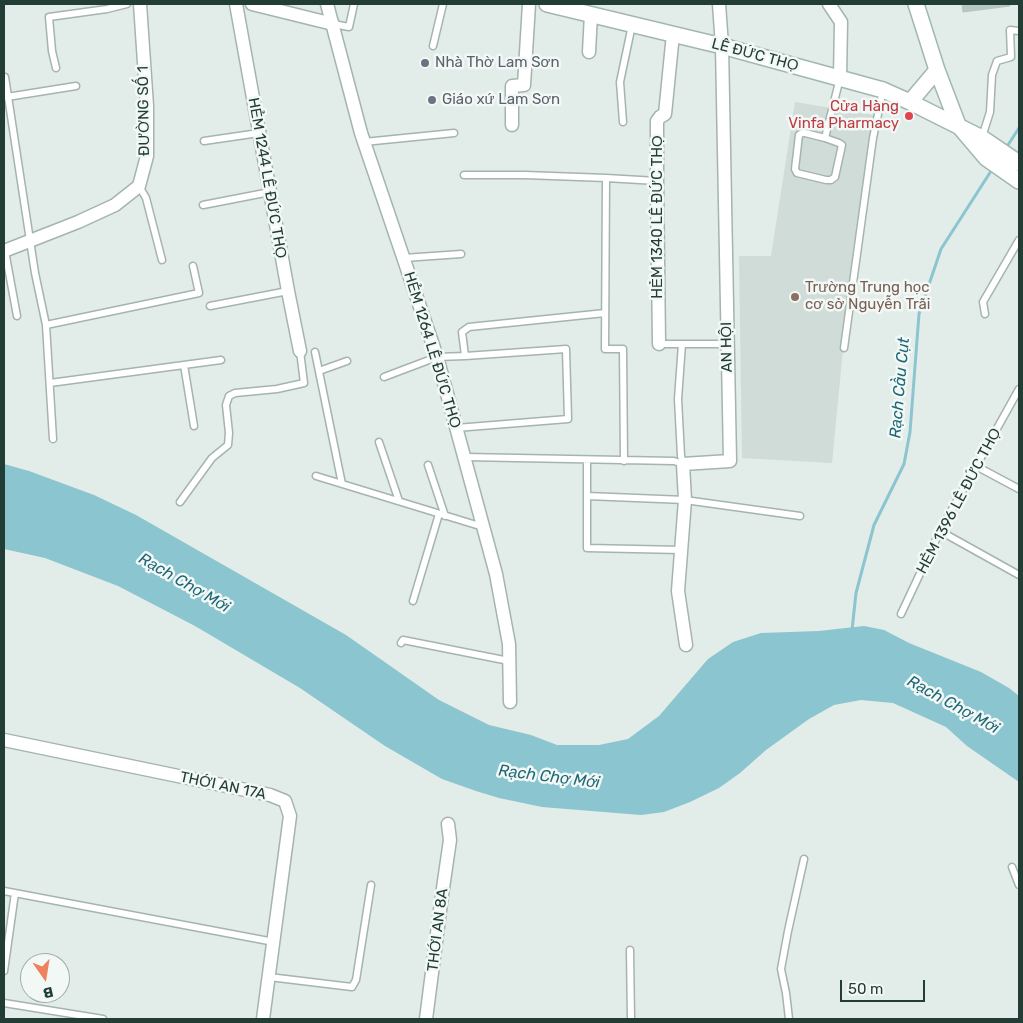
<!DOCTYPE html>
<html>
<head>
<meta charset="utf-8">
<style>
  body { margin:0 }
  #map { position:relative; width:1023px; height:1023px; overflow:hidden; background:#e2ece8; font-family:Rubik,sans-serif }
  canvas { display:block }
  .frame { position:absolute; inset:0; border:5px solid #223c36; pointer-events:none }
  .north { position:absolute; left:20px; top:953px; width:50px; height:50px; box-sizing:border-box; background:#f2f8f5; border:1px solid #9fada9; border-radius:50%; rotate:167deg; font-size:14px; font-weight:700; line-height:20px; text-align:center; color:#223c36 }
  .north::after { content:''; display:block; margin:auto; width:18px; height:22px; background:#ee825d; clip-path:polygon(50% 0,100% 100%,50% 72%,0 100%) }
  .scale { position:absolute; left:840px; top:980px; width:85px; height:22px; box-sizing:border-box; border:2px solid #223c36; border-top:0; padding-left:6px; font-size:15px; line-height:18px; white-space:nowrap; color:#223c36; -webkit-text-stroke:4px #f2f8f5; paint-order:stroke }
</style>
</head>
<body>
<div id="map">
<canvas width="1023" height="1023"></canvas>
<div class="frame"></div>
<div class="north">B</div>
<div class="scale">50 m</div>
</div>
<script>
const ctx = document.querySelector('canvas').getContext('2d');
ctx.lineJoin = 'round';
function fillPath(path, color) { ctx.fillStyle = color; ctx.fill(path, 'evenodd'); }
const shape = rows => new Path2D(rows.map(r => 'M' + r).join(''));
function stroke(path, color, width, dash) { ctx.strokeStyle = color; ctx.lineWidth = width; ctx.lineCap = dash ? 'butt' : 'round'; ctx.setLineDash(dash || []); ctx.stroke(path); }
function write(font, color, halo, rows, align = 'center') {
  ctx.font = font + ' Rubik,sans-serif'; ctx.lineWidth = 5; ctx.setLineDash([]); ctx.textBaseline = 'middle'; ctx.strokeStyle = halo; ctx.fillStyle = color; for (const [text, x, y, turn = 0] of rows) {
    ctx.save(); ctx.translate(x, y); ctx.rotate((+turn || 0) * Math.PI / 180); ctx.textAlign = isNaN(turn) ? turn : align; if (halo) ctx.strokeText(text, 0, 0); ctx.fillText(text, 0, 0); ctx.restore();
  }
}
const built = shape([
  [795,102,873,115,863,203,844,339,832,463,742,458,739,256,771,256]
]);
const water = shape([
  [4,464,29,471,94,495,136,515,346,635,439,700,489,725,531,735,557,745,599,745,628,739,659,716,708,659,733,642,761,633,819,631,864,626,884,630,909,643,981,672,1009,688,1019,696,1019,782,967,746,946,727,893,703,861,700,834,705,809,719,766,750,740,773,719,788,690,802,664,812,641,815,542,807,499,798,476,791,442,779,385,746,300,688,195,626,118,586,45,558,4,549]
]);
const stream = shape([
  [1006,148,1019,128],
  [852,630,856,593,874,525,904,464,910,432,919,314,941,249,993,168]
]);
const building = shape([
  [962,4,1010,4,1010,6,963,12,962,4]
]);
const service = shape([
  [333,24,349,27,354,4],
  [433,46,443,4],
  [56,68,52,51,49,17,107,9,127,4],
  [4,77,5,77,35,273,46,325,53,439],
  [7,97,76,86],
  [623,122,620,82,632,25],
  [982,137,990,112,992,75,997,61,1011,57,1010,30,1019,31],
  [825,138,839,143,842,145,835,177,831,180,826,180,797,173,795,169,799,135,802,133,805,133,825,138,840,78],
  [204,141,259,133],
  [364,142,454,133],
  [464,175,525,175,606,178,657,181],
  [606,178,605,349,623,349,624,461],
  [139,186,146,198,162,260],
  [203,205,270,192],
  [5,251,17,316],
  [404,258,461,254],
  [210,306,288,291],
  [985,314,983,302,1019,240],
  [46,325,199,293,193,266],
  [659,344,727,344],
  [682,344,678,399,681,456,683,464],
  [844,348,873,138,883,90],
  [315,352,342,484],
  [465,356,462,332,469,327,605,313],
  [184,365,194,426],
  [319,371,347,361],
  [384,377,437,357,465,356,566,349,568,419,456,428],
  [50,383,221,360],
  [379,442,399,501],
  [465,457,674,461,683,464],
  [587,460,587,548,681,550],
  [428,465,445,516],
  [976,466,1019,489],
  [316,476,483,527],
  [587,496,685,500,800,516],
  [180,502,212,458,228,445,229,433,226,405,229,396,235,393,277,389,304,383,300,351],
  [940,531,1019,575],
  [413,601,439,514],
  [901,614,940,531,1019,389],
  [401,643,403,640,509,661],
  [1012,867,1019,885],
  [4,891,274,942],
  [630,950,631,1019],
  [4,971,15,893],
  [269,977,352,987,356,980,371,885],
  [4,1003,103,1019],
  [789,1019,786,993,781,969,788,931,804,859]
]);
const minor = shape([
  [236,4,288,291,300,351],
  [252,4,333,24],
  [327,4,361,133,437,357,496,574,509,644,510,702],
  [829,4,841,22,840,78],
  [589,52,591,14],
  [512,125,512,86,524,85,529,4],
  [4,251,78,222,115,205,139,186,147,156,147,106,140,4],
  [659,344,657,181,657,121,660,117,665,114,673,34],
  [686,645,678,591,685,500,683,464,730,461,722,46,719,4],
  [4,740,270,795,285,801,290,816,263,1019],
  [426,1019,442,895,450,840,448,824]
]);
const secondary = shape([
  [547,4,722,46,883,90,910,102,982,138,1019,163],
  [916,4,937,70,958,125,986,158,1019,181],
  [910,102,937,70]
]);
const markers = [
  [425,63,5,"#6b7280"],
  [432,100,5,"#6b7280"],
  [909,116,5,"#e0444e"],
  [795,297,5,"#8d6e63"]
];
const streetNames = [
  ["LÊ ĐỨC THỌ",755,55,15],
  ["ĐƯỜNG SỐ 1",144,111,-91],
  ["HẺM 1244 LÊ ĐỨC THỌ",267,178,80],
  ["HẺM 1340 LÊ ĐỨC THỌ",658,217,-90],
  ["AN HỘI",727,347,-91],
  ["HẺM 1264 LÊ ĐỨC THỌ",432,350,73],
  ["HẺM 1396 LÊ ĐỨC THỌ",959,501,-62],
  ["THỚI AN 17A",223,786,12],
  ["THỚI AN 8A",438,930,-83]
];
const worshipNames = [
  ["Nhà Thờ Lam Sơn",435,63],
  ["Giáo xứ Lam Sơn",442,100]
];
const healthNames = [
  ["Cửa Hàng",899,107],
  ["Vinfa Pharmacy",899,124]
];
const educationNames = [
  ["Trường Trung học",805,288],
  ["cơ sở Nguyễn Trãi",805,305]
];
const waterNames = [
  ["Rạch Cầu Cụt",900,388,-85],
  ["Rạch Chợ Mới",184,583,30],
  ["Rạch Chợ Mới",953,705,29],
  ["Rạch Chợ Mới",549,777,7]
];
fillPath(built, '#d0dcd7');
fillPath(water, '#8bc5d0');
stroke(stream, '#8bc5d0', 3);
fillPath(building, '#b7c7c1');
stroke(building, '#b5c5bf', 1);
stroke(service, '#a5b4af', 9);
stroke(minor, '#a5b4af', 15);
stroke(secondary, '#a1b7b0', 18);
stroke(service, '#fff', 6);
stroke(minor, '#fff', 12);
stroke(secondary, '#fff', 15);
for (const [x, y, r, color] of markers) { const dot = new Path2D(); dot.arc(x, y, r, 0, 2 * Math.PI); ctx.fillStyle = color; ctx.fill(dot); stroke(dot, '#f2f8f5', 2); }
write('15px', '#223c36', '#f2f8f5', streetNames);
write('15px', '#5b616d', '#f2f8f5', worshipNames, 'left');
write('15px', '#be3a42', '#f2f8f5', healthNames, 'right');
write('15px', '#785e54', '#f2f8f5', educationNames, 'left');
write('italic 16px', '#1e6777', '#f2f8f5', waterNames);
</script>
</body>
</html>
